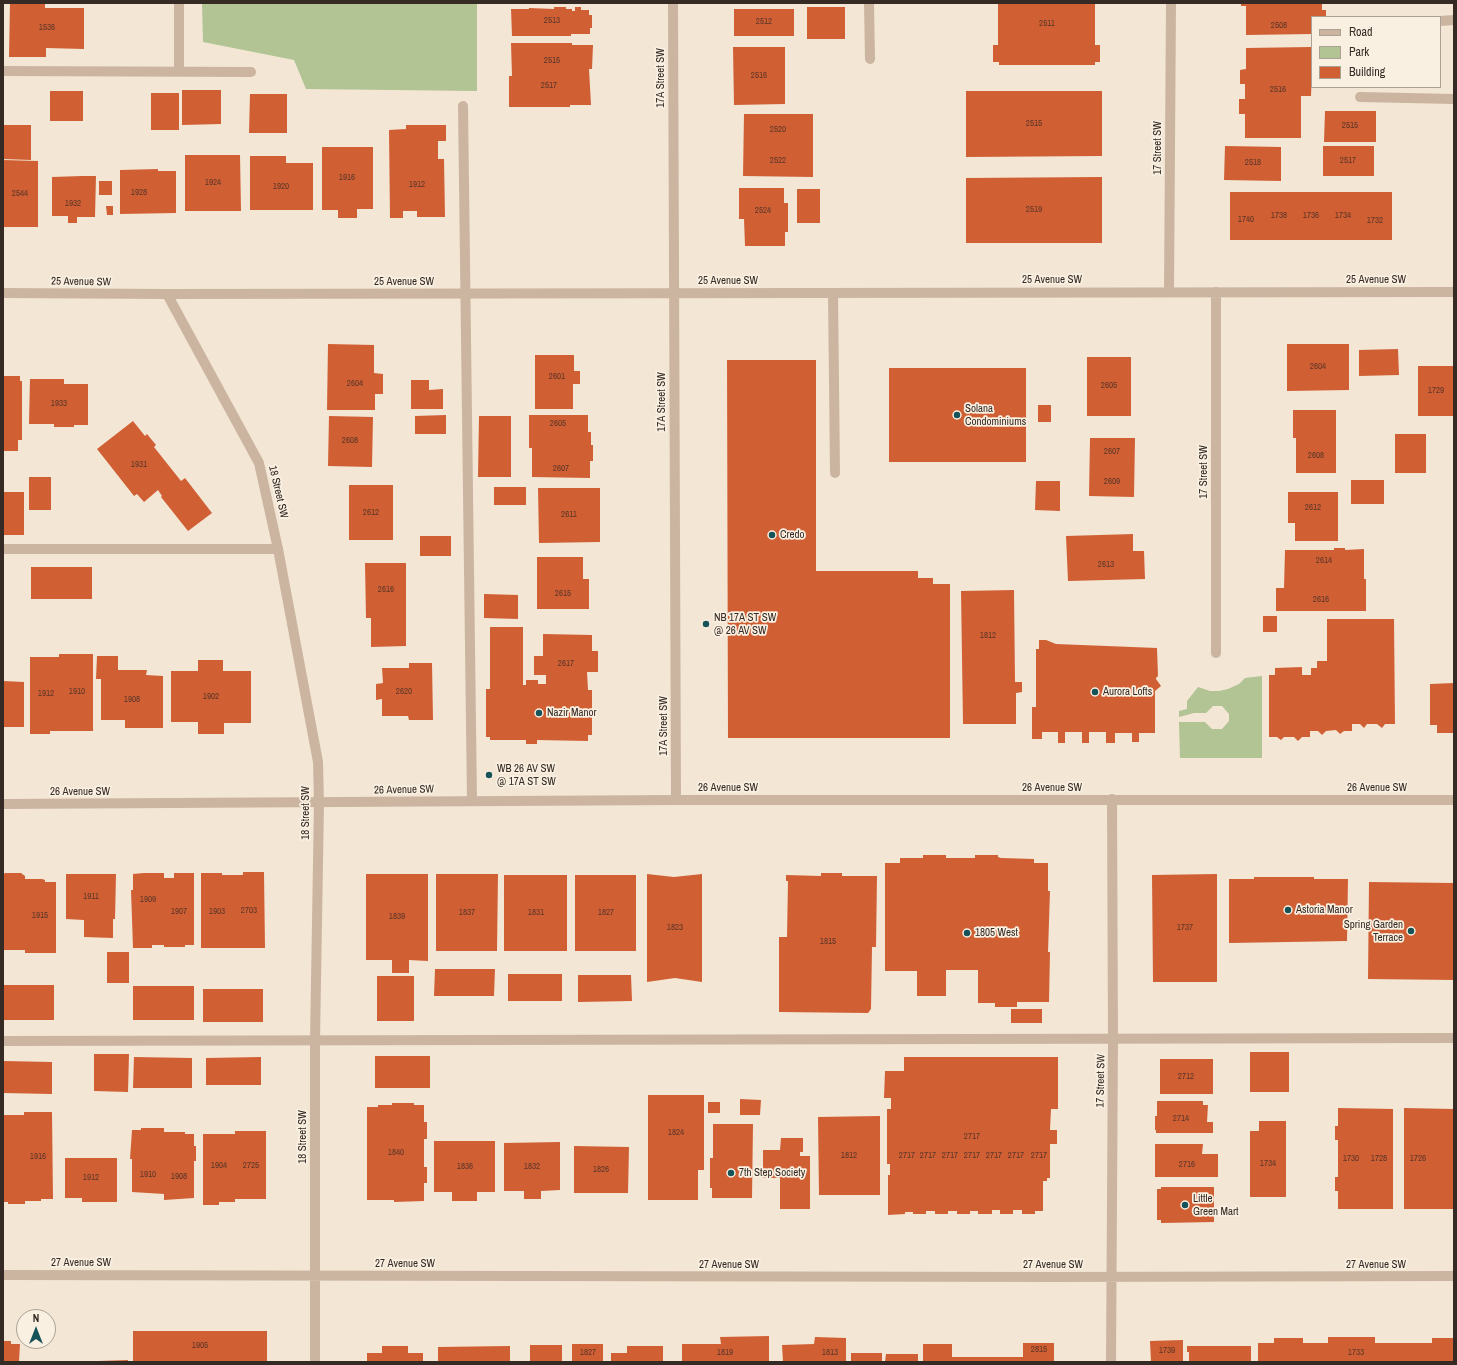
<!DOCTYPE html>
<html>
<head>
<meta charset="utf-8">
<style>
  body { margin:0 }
  #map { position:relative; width:1457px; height:1365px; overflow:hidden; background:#f3e6d5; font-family:"Archivo Narrow",sans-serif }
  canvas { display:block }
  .frame { position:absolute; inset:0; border:4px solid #352a24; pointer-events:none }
  .legend { position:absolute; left:1311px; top:16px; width:130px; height:72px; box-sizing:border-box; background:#faf0e1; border:1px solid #aba195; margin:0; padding:5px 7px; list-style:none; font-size:12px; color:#352a24 }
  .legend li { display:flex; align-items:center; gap:8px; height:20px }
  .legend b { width:20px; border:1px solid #aba195 }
  .north { position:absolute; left:16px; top:1309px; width:40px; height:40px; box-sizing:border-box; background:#faf0e1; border:1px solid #aba195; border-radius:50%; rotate:0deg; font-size:11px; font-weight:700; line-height:16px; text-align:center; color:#352a24 }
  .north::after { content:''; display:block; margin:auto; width:14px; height:18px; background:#165359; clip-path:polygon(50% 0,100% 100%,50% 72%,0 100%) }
</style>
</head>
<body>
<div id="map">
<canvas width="1457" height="1365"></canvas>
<div class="frame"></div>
<ul class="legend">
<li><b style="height:5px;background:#cbb5a0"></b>Road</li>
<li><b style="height:11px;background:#b2c394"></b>Park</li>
<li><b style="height:11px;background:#d15f34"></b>Building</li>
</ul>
<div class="north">N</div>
</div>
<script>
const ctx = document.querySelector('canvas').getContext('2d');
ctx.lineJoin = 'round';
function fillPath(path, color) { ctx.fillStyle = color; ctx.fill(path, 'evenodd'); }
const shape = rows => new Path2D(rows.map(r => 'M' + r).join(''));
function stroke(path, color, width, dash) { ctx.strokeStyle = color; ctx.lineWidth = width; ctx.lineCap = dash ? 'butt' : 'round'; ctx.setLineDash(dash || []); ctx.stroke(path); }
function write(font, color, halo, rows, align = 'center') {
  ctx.font = font + ' "Archivo Narrow",sans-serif'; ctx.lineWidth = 3.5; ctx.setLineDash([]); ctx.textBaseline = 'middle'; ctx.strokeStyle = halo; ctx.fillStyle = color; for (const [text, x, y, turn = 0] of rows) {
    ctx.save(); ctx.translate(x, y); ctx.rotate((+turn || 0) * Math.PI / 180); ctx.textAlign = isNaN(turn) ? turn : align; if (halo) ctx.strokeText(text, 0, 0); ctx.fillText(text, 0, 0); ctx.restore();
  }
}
const green = shape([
  [202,3,477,3,477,91,306,89,294,60,203,42],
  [1262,676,1262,758,1180,758,1179,722,1205,722,1212,729,1222,729,1229,721,1229,714,1222,706,1213,706,1206,713,1194,713,1179,717,1179,711,1187,709,1187,701,1198,687,1210,691,1219,691,1228,689,1239,684,1245,678]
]);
const building = shape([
  [10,3,45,3,45,8,84,8,84,49,46,48,46,57,9,57],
  [998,3,1095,3,1095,45,1100,45,1100,62,1095,62,1095,65,999,65,999,62,993,62,993,45,998,45],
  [1241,3,1322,3,1322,10,1326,10,1326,17,1312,17,1312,34,1246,35,1246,6,1241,6],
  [554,7,566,7,566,9,572,9,572,11,575,11,575,7,581,7,581,10,589,10,589,15,592,15,592,28,590,28,590,34,571,34,571,36,512,36,511,9,529,9,529,8,554,9],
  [807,7,845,7,845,39,807,39],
  [734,9,794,9,794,36,734,36],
  [511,43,572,43,572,45,593,45,592,69,589,69,591,105,570,105,570,107,509,107,509,76,512,76],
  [733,47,785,47,785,104,734,105],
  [1311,47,1311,70,1312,70,1311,96,1301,96,1301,138,1245,138,1245,114,1239,114,1239,99,1245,99,1245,84,1240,84,1240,70,1246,69,1246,48],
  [182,90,221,90,221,124,182,125],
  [50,91,83,91,83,121,50,121],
  [966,91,1102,91,1102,156,966,157],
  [151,93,179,93,179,130,151,130],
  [250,94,287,94,287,133,249,133],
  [1325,111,1376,111,1376,142,1324,142],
  [744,114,813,114,813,177,743,176],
  [3,125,31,125,31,160,3,159],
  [406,125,446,125,446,141,438,141,438,159,444,159,445,217,417,217,417,211,403,211,403,218,390,218,389,130,406,129],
  [1225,146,1281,147,1281,181,1224,180],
  [1323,146,1374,146,1374,176,1323,176],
  [322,147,373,147,373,209,357,209,357,218,338,218,338,210,322,210],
  [185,155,240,155,241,211,185,211],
  [250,156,286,156,286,163,313,163,313,210,250,210],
  [3,160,38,161,38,227,3,227],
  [158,169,158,171,176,171,176,213,120,214,120,170],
  [82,176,96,176,95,217,77,217,77,223,68,223,68,216,52,216,52,177],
  [1102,177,1102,243,966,243,966,178],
  [99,181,112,181,112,195,99,195],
  [739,188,784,188,784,203,788,203,788,232,785,232,785,246,745,246,744,219,739,219],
  [797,189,820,189,820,223,797,223],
  [1230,192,1392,192,1392,240,1230,240],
  [106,206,113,206,113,215,107,215],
  [328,344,374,345,374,373,383,374,383,394,375,394,375,410,327,410],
  [1287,344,1349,344,1349,390,1287,391],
  [1398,349,1399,375,1359,376,1359,350],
  [535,355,574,355,574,371,580,371,580,384,573,384,573,409,535,409],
  [1087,357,1131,357,1131,416,1087,416],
  [727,360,816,360,816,571,918,571,918,578,933,578,933,584,950,584,950,738,728,738],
  [1418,366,1454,366,1454,416,1418,416],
  [889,368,1026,368,1026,462,889,462],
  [3,376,20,376,20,381,22,381,22,440,18,440,18,451,3,451],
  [30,379,64,379,64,384,88,384,88,425,74,425,74,427,54,427,54,424,29,424],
  [411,380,429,380,429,390,443,389,443,409,411,409],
  [1038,405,1051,405,1051,422,1038,422],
  [1293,410,1336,410,1336,473,1296,473,1296,438,1293,438],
  [446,415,446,434,415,434,415,416],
  [529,415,588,415,588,432,591,432,591,445,593,445,593,461,590,461,590,478,532,477,532,448,529,448],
  [329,416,373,417,372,467,328,466],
  [479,416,511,416,511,477,478,477],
  [133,421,145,436,147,434,156,445,154,447,181,481,185,478,212,513,188,531,161,497,162,496,158,490,144,502,137,494,134,496,97,449],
  [1395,434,1426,434,1426,473,1395,473],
  [1090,438,1135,438,1134,497,1089,496],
  [29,477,51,477,51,510,29,510],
  [1351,480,1384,480,1384,504,1351,504],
  [1036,481,1060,481,1060,511,1035,510],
  [349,485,393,485,393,540,349,540],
  [494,487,526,487,526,505,494,505],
  [538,488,600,488,600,542,539,543],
  [3,492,24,492,24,535,3,535],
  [1288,492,1338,492,1338,541,1295,541,1295,523,1288,523],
  [1133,534,1133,551,1144,551,1145,579,1068,581,1066,536],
  [420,536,451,536,451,556,420,556],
  [1334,548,1345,548,1345,550,1364,549,1364,579,1366,579,1366,611,1276,611,1276,588,1284,588,1285,550,1334,550],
  [537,557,583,557,583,579,589,579,589,609,537,609],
  [365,563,406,563,406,646,371,647,371,618,366,618],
  [31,567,92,567,92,599,31,599],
  [1014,590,1015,682,1022,682,1022,692,1016,693,1016,724,963,724,961,591],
  [484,594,518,595,518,619,484,618],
  [1263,616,1277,616,1277,632,1263,632],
  [1327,619,1394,619,1395,724,1385,724,1382,728,1377,724,1367,724,1364,728,1360,724,1352,724,1352,731,1344,731,1340,734,1336,730,1326,731,1322,735,1318,731,1310,731,1310,737,1302,737,1298,741,1294,737,1284,737,1281,740,1277,737,1269,737,1269,675,1275,675,1275,668,1302,667,1302,675,1311,675,1311,668,1317,668,1317,661,1327,661],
  [490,627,523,627,523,685,526,685,526,680,538,680,538,684,546,684,546,675,534,675,534,656,543,656,543,634,592,635,592,651,598,651,598,672,587,672,588,690,592,690,592,735,588,735,588,741,537,740,537,744,526,744,526,740,490,740,490,737,486,737,486,689,490,689],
  [1039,640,1046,640,1056,644,1157,648,1158,676,1156,678,1156,679,1161,686,1155,691,1155,733,1139,733,1139,742,1132,742,1132,733,1115,733,1115,743,1106,743,1106,732,1089,732,1089,743,1082,743,1082,732,1065,732,1065,743,1058,743,1058,732,1042,732,1042,739,1032,739,1032,707,1036,707,1036,649,1039,649],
  [59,654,93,654,93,731,50,731,50,734,30,734,30,657,59,657],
  [97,656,118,656,118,670,147,670,146,675,163,676,163,728,125,728,125,720,101,720,101,679,96,679],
  [198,660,223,660,223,671,251,671,251,723,224,723,224,734,198,734,198,722,171,722,171,671,198,671],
  [409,663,432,663,433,720,409,720,408,716,382,716,382,699,376,700,376,684,383,683,382,668,409,668],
  [3,681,24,682,24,727,3,727],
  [1454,683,1454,733,1437,733,1437,725,1430,725,1430,684],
  [923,855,946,855,946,858,975,858,975,855,998,855,998,857,1001,858,1034,859,1034,863,1048,863,1048,891,1050,891,1048,952,1050,952,1049,1002,1017,1002,1017,1007,995,1007,995,1003,978,1003,978,970,946,970,946,996,917,996,917,971,885,971,885,863,900,863,900,858,923,858],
  [243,872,264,872,265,948,201,948,201,873,222,873,222,875,243,875],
  [5,873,21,873,25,876,25,879,42,879,45,880,45,882,56,882,56,953,25,953,25,950,3,950,3,875],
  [144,873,164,873,164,878,174,878,174,873,194,873,194,945,185,945,185,947,164,947,164,945,152,945,152,948,133,948,131,890,133,890,133,874],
  [821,873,842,873,842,876,877,876,876,947,872,947,871,1009,868,1013,779,1012,779,937,787,937,788,881,786,881,786,875,821,876],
  [66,874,116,874,115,919,113,919,113,938,84,937,84,920,66,919],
  [366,874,428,874,428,961,409,960,409,973,392,973,392,960,366,960],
  [436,874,498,874,497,951,436,951],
  [647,874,674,877,702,874,702,982,675,978,647,982],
  [1217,874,1217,982,1153,982,1152,875],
  [504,875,567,875,567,951,504,951],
  [575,875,636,875,636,951,575,951],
  [1254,877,1314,877,1314,879,1348,879,1347,941,1229,943,1229,879,1254,879],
  [1369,882,1454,883,1454,980,1368,979],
  [107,952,129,952,129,983,107,983],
  [435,969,495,969,494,996,434,996],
  [508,974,562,974,562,1001,508,1001],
  [578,975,631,975,632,1001,578,1002],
  [377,976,414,976,414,1021,377,1021],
  [3,985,54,985,54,1020,3,1020],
  [133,986,194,986,194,1020,133,1020],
  [203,989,263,989,263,1022,203,1022],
  [1011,1009,1042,1009,1042,1023,1011,1023],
  [1250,1052,1289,1052,1289,1092,1250,1092],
  [94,1054,129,1054,128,1092,94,1091],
  [375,1056,430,1056,430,1088,375,1088],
  [134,1057,192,1058,192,1088,133,1088],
  [261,1057,261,1085,206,1085,206,1058],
  [904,1057,1058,1057,1058,1109,1051,1109,1050,1130,1057,1130,1057,1144,1050,1144,1050,1178,1047,1178,1047,1181,1043,1181,1043,1211,1035,1211,1035,1214,1022,1214,1022,1210,1013,1210,1013,1214,1000,1214,1000,1210,992,1210,992,1214,978,1214,978,1211,970,1211,970,1214,957,1214,957,1211,948,1211,948,1214,935,1214,935,1211,926,1211,926,1214,913,1214,913,1212,905,1212,905,1214,888,1215,888,1175,890,1175,890,1164,887,1164,887,1109,891,1109,891,1098,884,1098,885,1071,904,1071],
  [1160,1059,1213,1059,1213,1094,1160,1094],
  [3,1061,52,1062,52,1094,3,1093],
  [648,1095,704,1095,704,1170,698,1170,698,1200,648,1200],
  [740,1099,761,1100,760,1115,740,1115],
  [1157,1101,1203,1101,1203,1105,1208,1105,1207,1122,1213,1122,1213,1133,1156,1133,1156,1130,1155,1130,1155,1116,1157,1116],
  [708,1102,720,1102,720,1113,708,1113],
  [392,1103,414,1103,414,1105,424,1105,424,1122,427,1122,427,1139,424,1139,424,1167,427,1167,427,1183,424,1183,424,1201,394,1202,394,1200,367,1200,367,1107,378,1107,378,1105,392,1105],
  [1338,1108,1393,1109,1393,1209,1338,1209,1338,1191,1335,1191,1335,1177,1338,1177,1338,1140,1335,1140,1335,1126,1338,1126],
  [1404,1108,1454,1109,1454,1209,1404,1209],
  [24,1112,52,1112,53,1199,41,1199,41,1201,25,1201,25,1204,8,1204,8,1202,3,1202,3,1115,24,1115],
  [880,1116,880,1195,819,1195,818,1117],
  [1259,1121,1286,1121,1286,1197,1250,1197,1250,1131,1259,1131],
  [713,1124,753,1124,752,1198,712,1198,712,1188,710,1188,710,1158,713,1158],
  [141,1128,164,1128,164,1132,185,1132,185,1134,194,1134,194,1146,196,1146,196,1161,194,1161,194,1198,164,1200,164,1194,132,1192,132,1159,130,1159,132,1130,141,1130],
  [235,1131,266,1131,266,1199,235,1199,235,1202,219,1202,219,1205,203,1205,203,1134,235,1134],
  [781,1138,803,1138,803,1152,800,1152,800,1156,810,1156,810,1209,780,1209,780,1178,763,1178,763,1150,780,1150],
  [434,1141,495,1141,495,1192,477,1192,477,1201,452,1201,452,1192,434,1192],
  [560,1142,560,1190,541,1191,541,1199,524,1199,524,1191,504,1191,504,1143],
  [1155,1144,1203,1144,1202,1154,1218,1154,1218,1177,1155,1177],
  [574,1146,629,1147,628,1193,574,1193],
  [65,1158,117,1158,117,1202,82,1202,82,1198,65,1198],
  [1161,1187,1214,1187,1214,1222,1161,1223,1161,1220,1157,1220,1157,1189,1161,1189],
  [133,1331,267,1331,267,1362,133,1362],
  [769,1336,769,1362,682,1362,682,1344,721,1344,720,1337],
  [815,1337,846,1338,846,1362,783,1362,782,1345,814,1344],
  [1328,1337,1375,1337,1375,1343,1432,1343,1432,1338,1454,1338,1454,1362,1258,1362,1258,1343,1274,1343,1274,1338,1303,1338,1303,1343,1328,1343],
  [1183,1340,1183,1362,1151,1362,1150,1341],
  [3,1341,11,1341,11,1344,20,1344,19,1362,3,1362],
  [1023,1343,1054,1343,1054,1362,923,1362,923,1344,952,1344,952,1357,1023,1357],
  [572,1344,603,1344,603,1362,572,1362],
  [530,1345,562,1345,562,1362,530,1362],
  [382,1346,408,1346,408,1353,423,1353,423,1362,367,1362,367,1353,382,1353],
  [510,1346,510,1362,438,1362,438,1347],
  [627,1346,663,1346,663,1362,611,1362,611,1353,627,1353],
  [1187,1346,1251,1346,1251,1362,1189,1362,1189,1352,1187,1352],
  [851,1353,882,1353,882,1362,851,1362],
  [886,1354,918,1354,918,1362,885,1362],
  [128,1360,128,1362,98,1362,98,1361]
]);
const service = shape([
  [179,3,179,71],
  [869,3,870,59],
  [1440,21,1454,20],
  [3,71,251,72],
  [1360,97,1454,99],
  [463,106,472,801],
  [833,293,835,473],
  [3,549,278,549],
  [3,1041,1454,1038]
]);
const minor = shape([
  [673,3,676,800],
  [1169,292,1171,3],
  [1216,292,1216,653],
  [3,293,167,294,1454,292],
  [167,294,259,463,278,549,318,762,319,803,315,1041,315,1362],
  [3,1275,1056,1277,1454,1276],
  [1111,1362,1113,1038,1112,799]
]);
const tertiary = shape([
  [3,804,676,800,1454,800]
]);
const markers = [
  [957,415,4,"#165359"],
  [772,535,4,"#165359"],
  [706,624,4,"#165359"],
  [1095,692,4,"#165359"],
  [539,713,4,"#165359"],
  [489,775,4,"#165359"],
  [1288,910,4,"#165359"],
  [1411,931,4,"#165359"],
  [967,933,4,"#165359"],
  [731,1173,4,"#165359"],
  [1185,1205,4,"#165359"]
];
const numberNames = [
  ["2513",552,21],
  ["2512",764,22],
  ["2511",1047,24],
  ["2508",1279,26],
  ["1536",47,28],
  ["2515",552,61],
  ["2516",759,76],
  ["2517",549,86],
  ["2516",1278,90],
  ["2515",1034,124],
  ["2515",1350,126],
  ["2520",778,130],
  ["2522",778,161],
  ["2517",1348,161],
  ["2518",1253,163],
  ["1916",347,178],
  ["1924",213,183],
  ["1912",417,185],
  ["1920",281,187],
  ["1928",139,193],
  ["2544",20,194],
  ["1932",73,204],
  ["2519",1034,210],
  ["2524",763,211],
  ["1738",1279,216],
  ["1736",1311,216],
  ["1734",1343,216],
  ["1740",1246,220],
  ["1732",1375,221],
  ["2604",1318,367],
  ["2601",557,377],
  ["2604",355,384],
  ["2605",1109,386],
  ["1729",1436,391],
  ["1933",59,404],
  ["2605",558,424],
  ["2608",350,441],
  ["2607",1112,452],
  ["2608",1316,456],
  ["1931",139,465],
  ["2607",561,469],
  ["2609",1112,482],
  ["2612",1313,508],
  ["2612",371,513],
  ["2611",569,515],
  ["2614",1324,561],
  ["2613",1106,565],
  ["2616",386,590],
  ["2615",563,594],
  ["2616",1321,600],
  ["1812",988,636],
  ["2617",566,664],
  ["1910",77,692],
  ["2620",404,692],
  ["1912",46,694],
  ["1902",211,697],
  ["1908",132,700],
  ["1911",91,897],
  ["1909",148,900],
  ["2703",249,911],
  ["1907",179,912],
  ["1903",217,912],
  ["1837",467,913],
  ["1831",536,913],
  ["1827",606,913],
  ["1915",40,916],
  ["1839",397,917],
  ["1823",675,928],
  ["1737",1185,928],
  ["1815",828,942],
  ["2712",1186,1077],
  ["2714",1181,1119],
  ["1824",676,1133],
  ["2717",972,1137],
  ["1840",396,1153],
  ["1812",849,1156],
  ["2717",907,1156],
  ["2717",928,1156],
  ["2717",950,1156],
  ["2717",972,1156],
  ["2717",994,1156],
  ["2717",1016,1156],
  ["2717",1039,1156],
  ["1916",38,1157],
  ["1730",1351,1159],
  ["1728",1379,1159],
  ["1726",1418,1159],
  ["1734",1268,1164],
  ["2716",1187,1165],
  ["1904",219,1166],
  ["2725",251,1166],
  ["1836",465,1167],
  ["1832",532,1167],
  ["1826",601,1170],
  ["1910",148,1175],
  ["1908",179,1177],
  ["1912",91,1178],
  ["1905",200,1346],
  ["2815",1039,1350],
  ["1739",1167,1351],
  ["1827",588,1353],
  ["1819",725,1353],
  ["1813",830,1353],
  ["1733",1356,1353]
];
const streetNames = [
  ["17A Street SW",661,78,-90],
  ["17 Street SW",1158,148,-90],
  ["25 Avenue SW",1052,280],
  ["25 Avenue SW",1376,280],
  ["25 Avenue SW",728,281],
  ["25 Avenue SW",81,282,1],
  ["25 Avenue SW",404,282],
  ["17A Street SW",662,402,-90],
  ["17 Street SW",1204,472,-90],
  ["18 Street SW",278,492,77],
  ["17A Street SW",664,726,-90],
  ["26 Avenue SW",728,788],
  ["26 Avenue SW",1052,788],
  ["26 Avenue SW",1377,788],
  ["26 Avenue SW",404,790,-1],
  ["26 Avenue SW",80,792],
  ["18 Street SW",306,813,-90],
  ["17 Street SW",1101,1081,-89],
  ["18 Street SW",303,1137,-90],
  ["27 Avenue SW",81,1263],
  ["27 Avenue SW",405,1264],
  ["27 Avenue SW",729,1265],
  ["27 Avenue SW",1053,1265],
  ["27 Avenue SW",1376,1265]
];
const poiNames = [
  ["Solana",965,409],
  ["Condominiums",965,422],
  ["Credo",780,535],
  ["NB 17A ST SW",714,618],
  ["@ 26 AV SW",714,631],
  ["Aurora Lofts",1103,692],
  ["Nazir Manor",547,713],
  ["WB 26 AV SW",497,769],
  ["@ 17A ST SW",497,782],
  ["Astoria Manor",1296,910],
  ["Spring Garden",1403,925,"right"],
  ["Terrace",1403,938,"right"],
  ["1805 West",975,933],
  ["7th Step Society",739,1173],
  ["Little",1193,1199],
  ["Green Mart",1193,1212]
];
fillPath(green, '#b2c394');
fillPath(building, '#d15f34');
stroke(service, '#cbb5a0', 10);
stroke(minor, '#cbb5a0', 10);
stroke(tertiary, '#cbb5a0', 10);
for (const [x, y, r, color] of markers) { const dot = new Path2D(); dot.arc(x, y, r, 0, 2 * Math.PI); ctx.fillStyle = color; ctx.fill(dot); stroke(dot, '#faf0e1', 1.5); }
write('9px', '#5c3728', null, numberNames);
write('11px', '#352a24', '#faf0e1', streetNames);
write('11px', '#352a24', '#faf0e1', poiNames, 'left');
</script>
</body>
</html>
